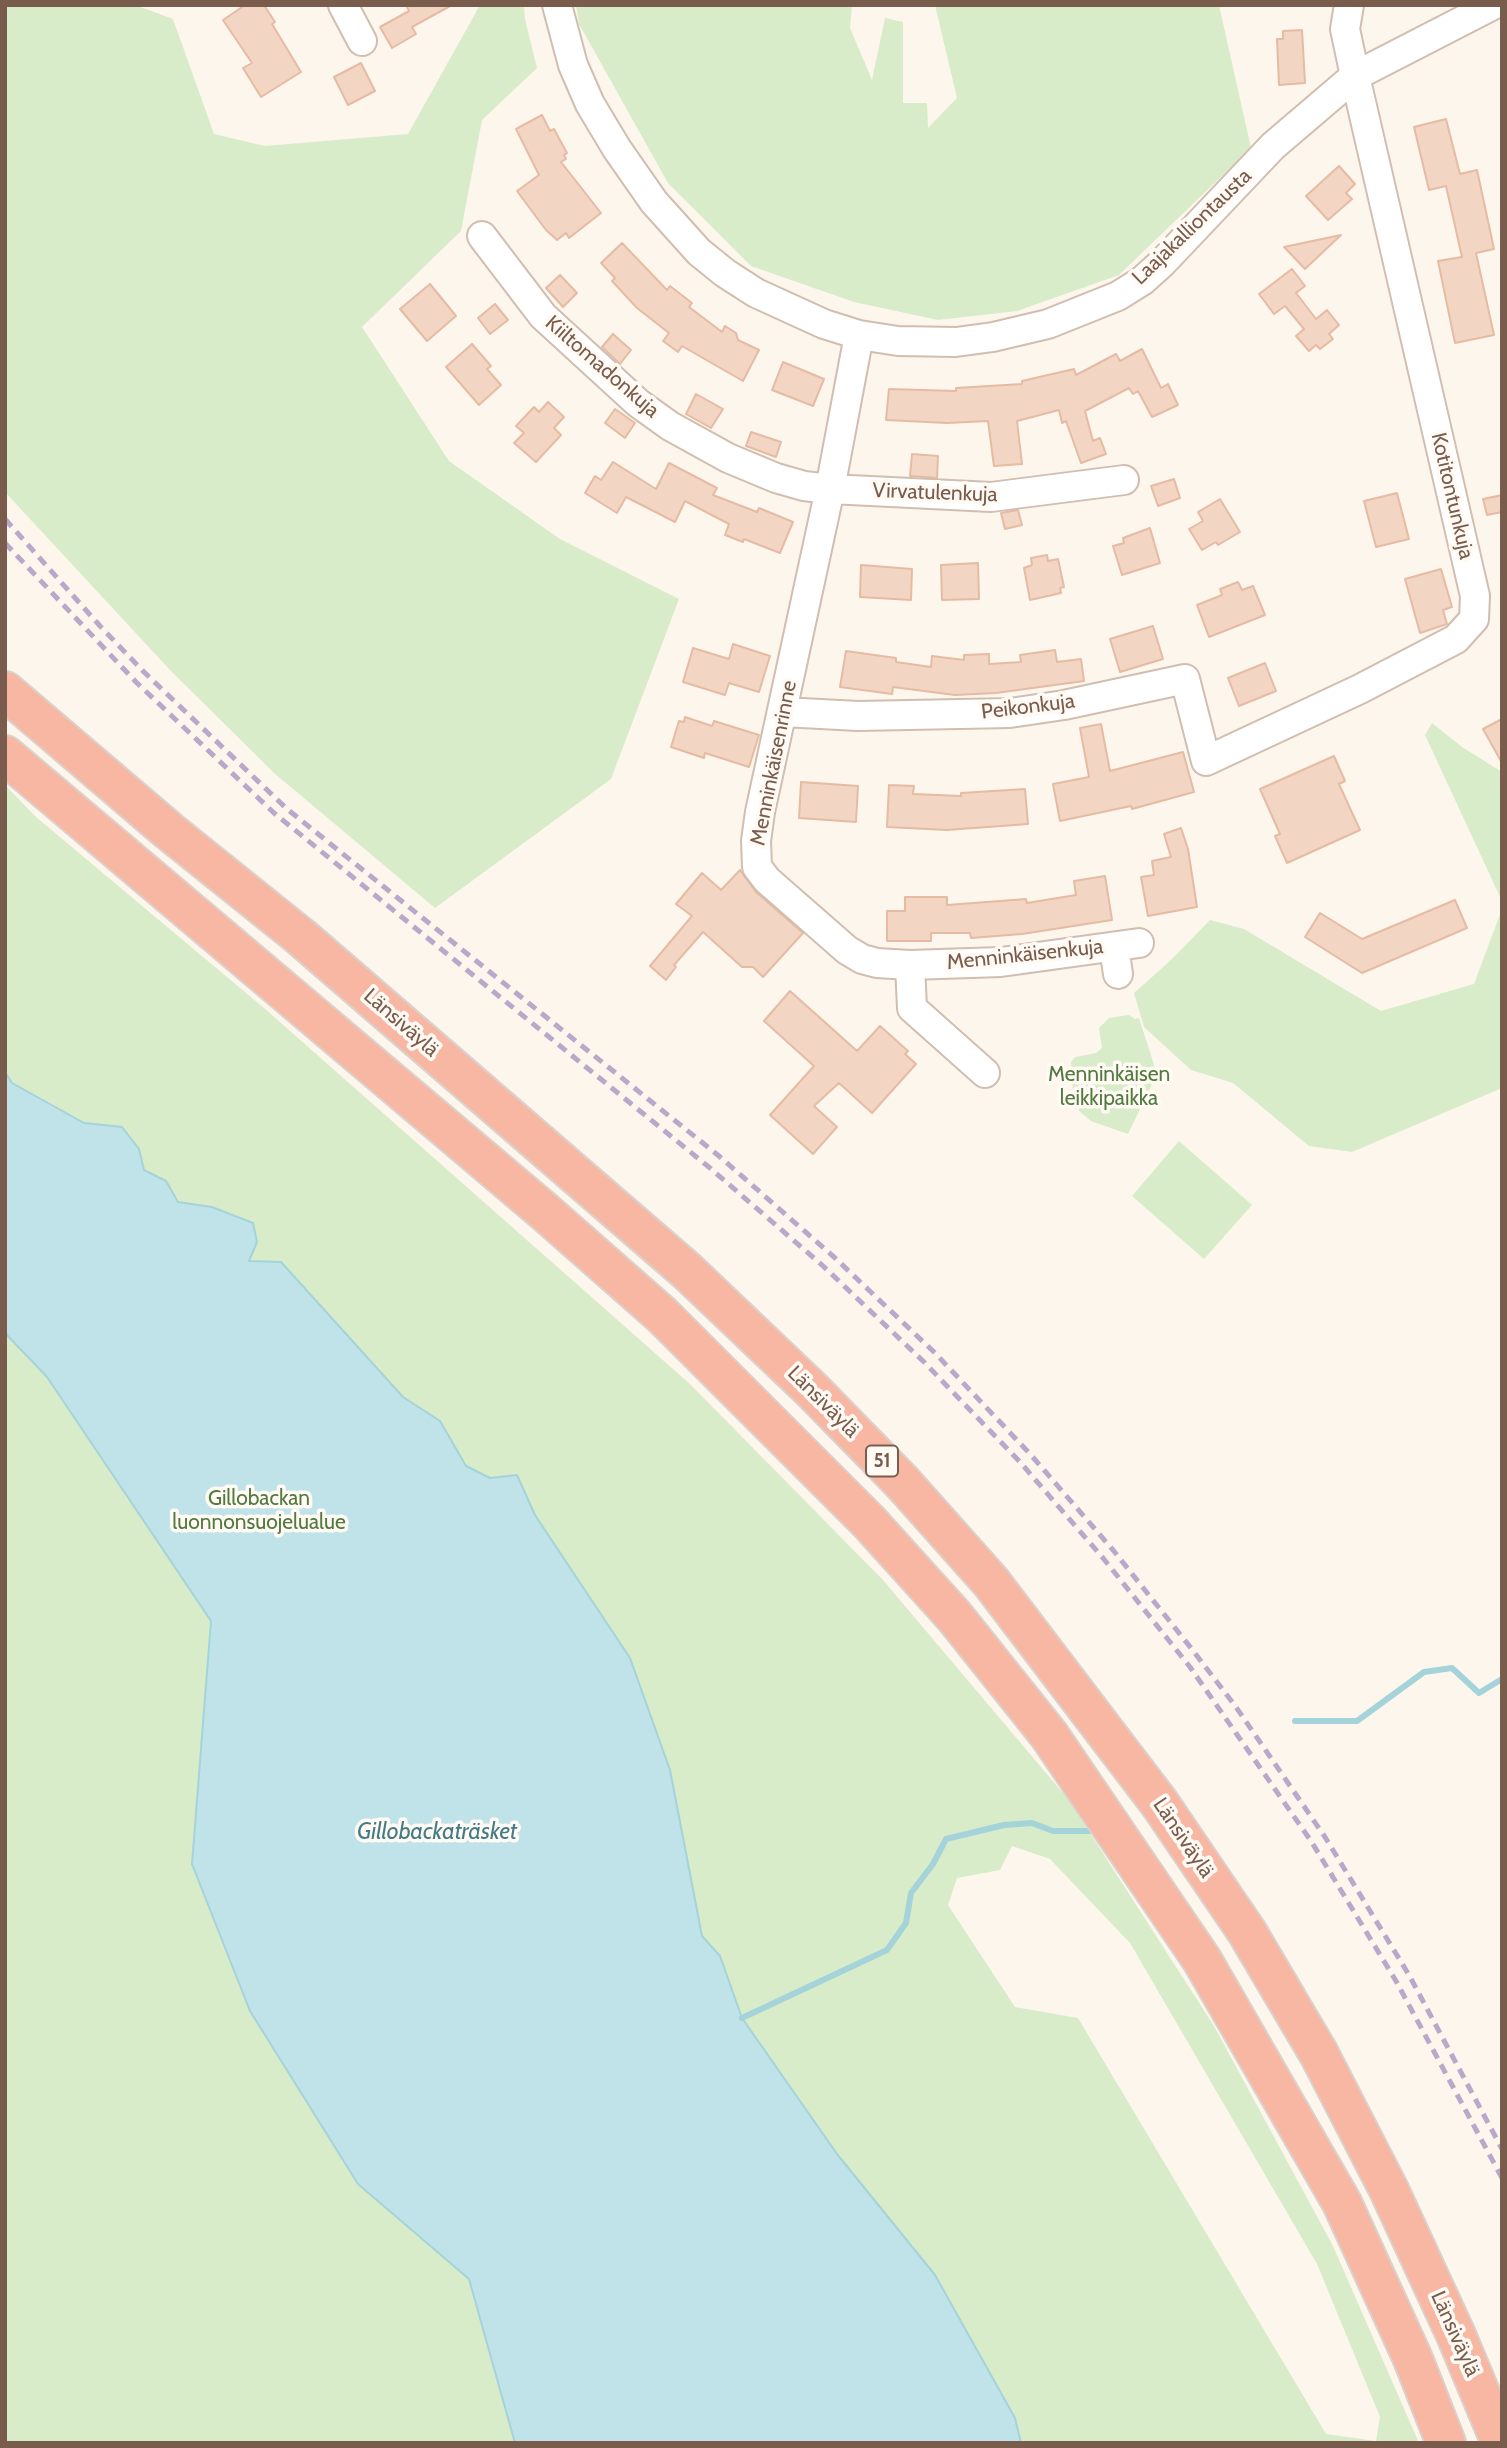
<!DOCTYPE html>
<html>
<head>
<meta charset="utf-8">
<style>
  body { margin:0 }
  #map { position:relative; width:1507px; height:2448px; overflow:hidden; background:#fdf6ec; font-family:Cabin,sans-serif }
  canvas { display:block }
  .frame { position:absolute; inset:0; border:7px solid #7a5c4d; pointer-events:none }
</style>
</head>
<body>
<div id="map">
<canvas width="1507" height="2448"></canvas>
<div class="frame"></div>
</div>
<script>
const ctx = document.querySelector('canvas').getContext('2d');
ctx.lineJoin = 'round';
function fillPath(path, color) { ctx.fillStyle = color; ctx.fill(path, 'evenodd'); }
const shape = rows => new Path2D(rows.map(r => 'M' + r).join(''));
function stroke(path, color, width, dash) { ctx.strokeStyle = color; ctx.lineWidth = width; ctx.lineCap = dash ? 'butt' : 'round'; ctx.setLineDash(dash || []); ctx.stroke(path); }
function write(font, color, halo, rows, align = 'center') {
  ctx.font = font + ' Cabin,sans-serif'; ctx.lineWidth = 7; ctx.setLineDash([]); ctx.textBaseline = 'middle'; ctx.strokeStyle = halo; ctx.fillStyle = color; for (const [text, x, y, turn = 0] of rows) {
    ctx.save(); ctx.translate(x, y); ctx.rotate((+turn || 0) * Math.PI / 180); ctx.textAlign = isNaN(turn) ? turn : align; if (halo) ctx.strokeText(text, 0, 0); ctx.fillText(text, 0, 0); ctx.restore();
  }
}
const green = shape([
  [5,5,135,5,173,19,214,134,265,146,408,134,480,5,524,5,525,19,537,68,482,120,461,231,362,327,449,461,560,539,679,599,611,779,435,908,274,773,170,670,5,492],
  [576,5,852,5,850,28,872,80,885,18,903,22,903,103,927,103,928,128,957,98,935,5,1219,5,1251,148,1119,275,1017,311,938,320,854,302,751,266,668,183,579,24],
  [1432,723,1462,747,1502,772,1502,901,1425,735],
  [5,785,36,817,264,1008,690,1384,883,1580,1068,1799,1214,2026,1333,2246,1419,2443,5,2443],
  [1012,1846,1050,1859,1130,1943,1317,2264,1380,2417,1376,2441,1326,2434,1078,2018,1015,2007,948,1905,957,1878,1000,1870],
  [1502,909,1502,1088,1352,1152,1309,1146,1233,1083,1191,1070,1144,1027,1134,993,1171,960,1210,920,1244,929,1381,1011,1474,984],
  [1129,1015,1135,1019,1139,1018,1157,1074,1128,1134,1091,1121,1079,1111,1073,1092,1071,1062,1075,1057,1096,1053,1102,1048,1099,1028,1109,1018],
  [1179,1141,1252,1205,1204,1259,1132,1196]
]);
const water = shape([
  [5,1072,12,1083,84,1123,122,1127,139,1149,144,1170,166,1181,178,1202,212,1207,253,1223,257,1242,249,1261,281,1262,403,1397,440,1421,466,1466,490,1478,517,1475,535,1515,630,1658,670,1770,702,1936,720,1956,742,2018,837,2154,935,2275,1015,2418,1021,2443,515,2443,469,2279,358,2184,250,2011,192,1864,211,1621,47,1377,5,1333,5,1072]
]);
const stream = shape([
  [1295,1721,1357,1721,1424,1672,1452,1668,1479,1693,1502,1679],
  [742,2018,887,1950,906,1923,911,1893,933,1864,946,1839,1004,1825,1032,1823,1053,1831,1089,1831]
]);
const building = shape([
  [245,5,264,5,275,22,272,24,301,72,261,97,243,68,252,63,223,20,245,5],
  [406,5,452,5,412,27,416,34,392,48,380,27,409,11,406,5],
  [1302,30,1305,83,1279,85,1277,39,1283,39,1283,31,1302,30],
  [361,63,375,91,348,105,334,77,361,63],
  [542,115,550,131,554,129,567,153,564,155,566,159,561,162,601,213,569,238,566,233,557,240,546,230,517,191,539,175,516,129,542,115],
  [1446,119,1460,174,1477,170,1494,249,1476,253,1494,335,1455,343,1438,261,1462,257,1446,186,1429,190,1414,127,1446,119],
  [1339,166,1355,184,1346,193,1352,199,1328,220,1306,196,1339,166],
  [1341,235,1305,269,1284,247,1341,235],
  [622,243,667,290,670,286,692,303,689,307,722,332,725,326,736,333,738,340,759,350,743,381,682,346,678,352,663,341,669,333,637,308,612,281,615,278,601,263,622,243],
  [1292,269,1305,286,1296,293,1316,319,1327,310,1339,325,1329,334,1333,339,1320,349,1316,345,1309,351,1296,336,1304,329,1285,306,1274,314,1259,294,1292,269],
  [560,275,577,293,563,307,546,288,560,275],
  [430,284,456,316,427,341,400,309,430,284],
  [495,304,508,320,490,334,478,318,495,304],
  [613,334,631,350,620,364,602,347,613,334],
  [472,344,491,366,487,369,501,385,479,405,446,367,472,344],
  [1142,349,1161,388,1168,384,1178,405,1152,417,1138,391,1133,394,1129,388,1085,411,1093,441,1100,438,1106,454,1081,463,1066,421,1062,423,1059,410,1017,421,1022,464,994,466,988,421,947,423,886,420,889,389,956,391,956,388,1022,384,1022,381,1074,369,1076,375,1116,354,1120,361,1142,349],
  [783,362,824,379,813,406,772,390,783,362],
  [696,394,723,409,711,428,686,414,696,394],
  [548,402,564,417,554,428,561,435,536,462,514,443,524,433,516,426,534,407,539,412,548,402],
  [615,409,635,423,625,438,605,423,615,409],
  [751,432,781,442,776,457,746,446,751,432],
  [912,454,938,456,937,478,910,476,912,454],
  [613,462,656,489,669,463,717,488,713,495,757,512,759,508,793,522,780,553,744,539,743,542,725,535,729,524,685,501,675,522,626,497,617,513,585,493,595,476,601,480,613,462],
  [1174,479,1180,498,1158,506,1151,486,1174,479],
  [1397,493,1409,539,1376,547,1364,501,1397,493],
  [1502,495,1502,512,1487,515,1483,499,1502,495],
  [1220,499,1240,532,1218,545,1216,542,1202,550,1189,529,1203,521,1198,512,1220,499],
  [1018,510,1022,525,1005,529,1001,513,1018,510],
  [1150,528,1160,563,1122,575,1113,546,1124,543,1123,538,1150,528],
  [1047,555,1048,561,1058,559,1064,587,1060,588,1061,593,1030,600,1024,568,1032,565,1031,558,1047,555],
  [978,563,979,599,942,600,941,565,978,563],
  [861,565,912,569,911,600,860,597,861,565],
  [1441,569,1452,607,1443,610,1447,624,1420,633,1405,579,1441,569],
  [1238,582,1242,590,1253,586,1265,615,1209,637,1197,605,1222,595,1220,589,1238,582],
  [1153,626,1163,659,1120,672,1110,639,1153,626],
  [733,644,770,656,759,692,729,683,725,695,683,682,693,648,729,659,733,644],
  [1055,650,1057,662,1081,659,1084,681,996,693,955,695,893,687,892,694,840,687,846,651,896,658,896,662,931,667,932,656,964,660,964,655,989,654,989,664,1021,662,1020,655,1055,650],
  [1265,663,1276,691,1239,706,1228,678,1265,663],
  [685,717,712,726,714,721,759,735,749,767,705,753,704,758,671,747,679,721,684,722,685,717],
  [1502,719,1502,763,1483,729,1502,719],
  [1101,724,1110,771,1183,752,1194,792,1132,809,1131,806,1060,821,1053,784,1089,777,1080,728,1101,724],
  [1334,756,1345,781,1339,784,1360,830,1287,863,1275,836,1280,834,1260,789,1334,756],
  [801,782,858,786,856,822,799,818,801,782],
  [889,785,914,786,913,794,961,796,961,793,1025,789,1028,824,947,830,887,827,889,785],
  [1181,828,1188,849,1197,907,1148,916,1141,877,1154,875,1152,861,1171,857,1164,834,1181,828],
  [740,870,756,892,803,933,763,977,753,967,742,967,703,932,674,965,676,967,666,980,650,966,692,916,676,904,702,873,721,890,740,870],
  [1105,876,1112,920,1022,934,971,938,970,933,931,933,931,941,887,941,887,911,905,911,905,897,947,897,947,905,1026,899,1027,903,1076,895,1074,881,1105,876],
  [1455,900,1467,928,1362,973,1305,937,1320,913,1362,939,1455,900],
  [790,991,857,1051,880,1026,908,1051,905,1054,916,1064,872,1113,839,1083,814,1106,837,1127,813,1154,770,1115,814,1066,764,1021,790,991]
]);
const minor = shape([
  [343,5,362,41],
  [557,5,573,65,590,104,617,149,654,202,699,252,725,273,756,293,824,324,859,335,898,341,956,342,993,337,1048,324,1118,296,1142,281,1162,263,1273,146,1355,76,1493,5],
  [482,236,543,316,638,403,670,426,728,458,776,478,804,486,830,489,991,497,1124,480],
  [859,335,830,489,760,812,756,841,757,867,767,880,847,950,862,959,877,963,910,965,912,1008,985,1073],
  [783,712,858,716,1010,713,1064,705,1185,679,1206,761,1360,689,1456,639,1474,619,1475,596,1355,76,1345,29,1349,5],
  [1114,947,1118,974],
  [910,965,1001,962,1139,943]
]);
const highway = shape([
  [5,691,169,831,301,937,687,1271,812,1390,902,1482,991,1582,1160,1804,1247,1932,1319,2054,1389,2190,1456,2335,1501,2443],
  [5,755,545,1212,662,1315,869,1522,954,1616,1049,1735,1202,1960,1342,2203,1413,2359,1446,2443]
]);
const rail = shape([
  [5,519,100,626,144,672,287,809,719,1156,834,1257,935,1353,1031,1455,1113,1550,1191,1648,1236,1707,1325,1837,1409,1975,1502,2149],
  [5,543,136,682,274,813,710,1168,822,1265,924,1362,1020,1462,1103,1558,1190,1667,1311,1841,1396,1981,1502,2178]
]);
const shields = [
  [882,1461,32]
];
const shieldNames = [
  ["51",882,1461]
];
const streetNames = [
  ["Laajakalliontausta",1192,227,-44],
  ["Kiiltomadonkuja",602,367,41],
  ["Virvatulenkuja",935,493,2],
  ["Kotitontunkuja",1452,496,77],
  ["Peikonkuja",1028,707,-7],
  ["Menninkäisenrinne",774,763,-79],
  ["Menninkäisenkuja",1025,955,-6],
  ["Länsiväylä",401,1023,41],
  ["Länsiväylä",823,1402,45],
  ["Länsiväylä",1183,1838,56],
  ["Länsiväylä",1455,2334,66]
];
const parkNames = [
  ["Menninkäisen",1109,1075],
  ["leikkipaikka",1109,1099],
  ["Gillobackan",259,1499],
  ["luonnonsuojelualue",259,1523]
];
const waterNames = [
  ["Gillobackaträsket",437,1832]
];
fillPath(green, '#d8ecc9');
fillPath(water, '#bfe3e8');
stroke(water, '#a5d3da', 2);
stroke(stream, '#a5d3da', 6);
fillPath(building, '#f3d5c3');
stroke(building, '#e6bba3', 2);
stroke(minor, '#d1beb0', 32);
stroke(highway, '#dad1cd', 42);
stroke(minor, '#fff', 28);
stroke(highway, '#f7b7a3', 38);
stroke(rail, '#b9a8c9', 5, [10, 7]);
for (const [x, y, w] of shields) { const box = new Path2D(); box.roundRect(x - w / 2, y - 15.5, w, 31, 5); ctx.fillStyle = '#fffaf3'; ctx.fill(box); stroke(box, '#7a5c4d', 2); }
write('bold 19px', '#7a5c4d', null, shieldNames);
write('21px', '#7a5c4d', '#fffaf3', streetNames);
write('21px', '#537a41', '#fffaf3', parkNames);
write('italic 23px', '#437c86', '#fffaf3', waterNames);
</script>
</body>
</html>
